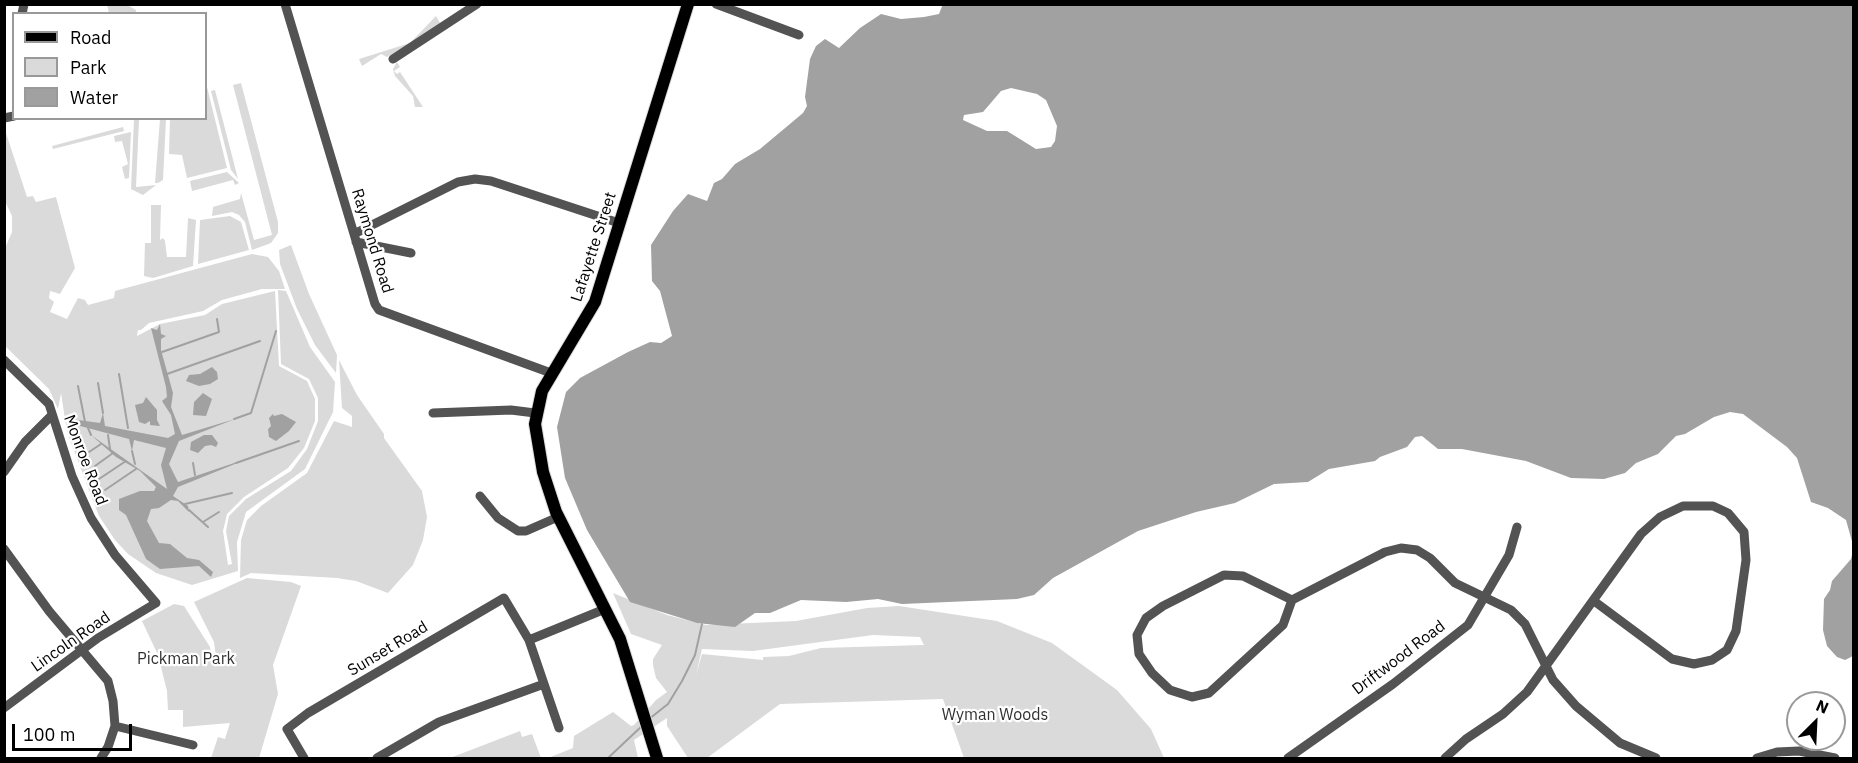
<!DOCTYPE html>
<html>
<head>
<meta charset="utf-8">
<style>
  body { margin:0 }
  #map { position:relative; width:1858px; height:763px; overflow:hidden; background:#fff; font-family:"IBM Plex Sans",sans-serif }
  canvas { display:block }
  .frame { position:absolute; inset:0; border:6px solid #000; pointer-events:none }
  .legend { position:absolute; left:12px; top:12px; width:195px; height:108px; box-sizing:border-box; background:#fff; border:2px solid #999; margin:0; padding:8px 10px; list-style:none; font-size:18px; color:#000 }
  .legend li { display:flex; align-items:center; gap:12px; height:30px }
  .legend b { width:30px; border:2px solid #999 }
  .north { position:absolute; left:1786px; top:691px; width:60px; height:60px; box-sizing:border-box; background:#fff; border:2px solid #999; border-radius:50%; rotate:24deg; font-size:16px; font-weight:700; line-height:24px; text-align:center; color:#000 }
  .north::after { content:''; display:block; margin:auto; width:21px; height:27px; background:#000; clip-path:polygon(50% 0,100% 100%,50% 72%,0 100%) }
  .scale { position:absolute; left:12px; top:724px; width:120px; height:27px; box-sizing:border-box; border:3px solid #000; border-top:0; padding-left:8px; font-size:18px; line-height:21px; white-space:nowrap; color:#000; -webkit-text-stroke:4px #fff; paint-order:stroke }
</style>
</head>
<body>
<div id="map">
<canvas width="1858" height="763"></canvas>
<div class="frame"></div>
<ul class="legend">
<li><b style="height:8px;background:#000"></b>Road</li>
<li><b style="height:16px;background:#dadada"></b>Park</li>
<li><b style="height:16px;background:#a1a1a1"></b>Water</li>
</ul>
<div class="north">N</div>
<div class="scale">100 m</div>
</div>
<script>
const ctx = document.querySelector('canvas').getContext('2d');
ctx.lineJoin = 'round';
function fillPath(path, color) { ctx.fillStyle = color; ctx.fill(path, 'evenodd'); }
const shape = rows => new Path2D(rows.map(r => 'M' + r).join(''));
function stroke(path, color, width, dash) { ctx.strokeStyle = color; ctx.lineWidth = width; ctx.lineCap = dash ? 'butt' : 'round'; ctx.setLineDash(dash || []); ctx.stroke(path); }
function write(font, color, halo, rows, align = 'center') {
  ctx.font = font + ' "IBM Plex Sans",sans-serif'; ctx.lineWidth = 4.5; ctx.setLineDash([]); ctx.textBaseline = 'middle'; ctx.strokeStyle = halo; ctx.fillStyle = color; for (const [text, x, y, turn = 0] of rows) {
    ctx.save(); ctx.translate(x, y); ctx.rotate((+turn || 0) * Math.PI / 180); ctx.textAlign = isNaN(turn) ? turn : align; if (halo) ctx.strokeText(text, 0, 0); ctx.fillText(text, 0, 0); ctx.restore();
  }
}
const green = shape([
  [107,5,127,5,136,10,136,13,109,13],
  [436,16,440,23,410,44,387,57,381,54,362,66,359,59,410,43],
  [397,62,400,67,394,71,397,74,400,72,423,107,415,107,413,96,395,76,393,69],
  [206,83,227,168,187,178,182,155,169,154,170,119,206,118],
  [241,83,278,222,278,233,271,243,252,250,245,222,239,215,232,212,212,216,213,207,240,199,241,193,254,240,272,235,233,85],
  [215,90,238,179,231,170,211,91],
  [134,119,139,120,136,187,156,185,143,195,131,189],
  [160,119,166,119,163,180,158,183,155,183],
  [4,127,27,197,33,196,36,202,56,197,75,268,60,294,50,291,49,298,54,302,50,312,67,319,78,298,85,300,88,305,114,298,115,291,252,254,268,257,279,271,285,289,262,289,222,300,203,311,149,323,141,330,138,330,137,336,160,324,205,315,222,304,275,291,279,366,307,381,315,399,315,421,304,448,288,468,244,497,227,514,223,531,228,565,232,564,226,531,229,516,246,499,291,471,307,449,318,421,318,398,309,379,281,364,278,290,286,291,310,347,335,382,333,412,305,469,246,512,237,542,238,571,192,585,156,573,128,554,115,540,99,516,67,432,61,393,58,409,49,389,5,346,5,248,12,232,12,216,5,201],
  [123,127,124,131,53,149,52,146],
  [131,132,129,178,125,179,122,167,128,164,122,141,115,142,114,136],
  [227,172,239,183,235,185,233,180,192,191,190,181],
  [151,205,161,205,160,240,163,238,165,241,167,257,186,257,188,218,196,220,193,266,153,278,144,276,145,243,151,243],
  [230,216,241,222,249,250,198,264,200,220],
  [291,245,309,294,337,355,336,373,315,345,297,309,280,264,279,250],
  [339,360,357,395,384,434,384,438,422,491,427,517,423,540,413,565,388,593,356,581,337,578,251,573,240,578,241,540,247,520,261,506,307,473,334,421,352,427,352,416,342,408],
  [247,578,291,582,301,586,273,665,278,694,259,758,211,758,218,737,225,739,230,723,183,727,183,710,168,710,167,691,158,655,142,621,174,604,184,606,210,647,213,662,216,657,214,642,194,602],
  [613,593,667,615,706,625,796,621,867,608,899,606,997,621,1052,643,1117,690,1151,729,1164,758,964,758,943,699,780,704,707,758,688,758,667,726,667,718,634,740,638,758,548,758,573,748,574,736,613,712,631,726,634,725,656,700,667,692,656,678,653,665,653,659,662,645,631,634],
  [873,635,920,637,924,645,821,648,789,656,763,657,763,660,702,654,696,675,702,649,753,651],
  [520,731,522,737,532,734,541,758,450,758]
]);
const water = shape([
  [943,4,1853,5,1853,545,1846,520,1828,508,1811,502,1797,458,1787,447,1743,414,1730,412,1714,417,1685,434,1676,436,1658,454,1636,463,1625,473,1604,479,1571,478,1526,461,1462,449,1438,449,1422,436,1415,437,1407,447,1380,457,1375,461,1329,469,1308,482,1274,484,1235,503,1196,512,1138,531,1053,578,1034,595,1017,599,902,604,878,599,846,602,801,600,770,613,755,613,735,627,697,623,630,602,587,530,565,478,557,427,566,392,580,378,628,352,650,342,661,343,672,336,660,291,652,281,651,245,673,211,688,194,707,201,714,183,722,179,735,164,760,149,803,113,807,106,805,97,810,59,816,46,825,39,839,48,860,28,881,14,901,19,924,17,939,14],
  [1011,88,1037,94,1046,100,1057,126,1055,141,1051,147,1036,149,1007,131,987,131,963,120,964,115,983,112,1001,91],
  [160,324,161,334,166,336,161,339,161,350,173,393,171,407,182,435,235,419,179,441,169,464,178,482,237,462,235,464,178,487,173,496,188,506,189,512,178,501,171,500,159,508,151,509,147,521,159,543,170,544,187,558,199,560,213,572,211,577,199,566,160,569,146,559,126,515,119,510,119,499,140,491,154,491,156,487,140,471,116,457,91,435,167,489,161,465,166,448,134,440,132,451,129,439,69,423,71,419,100,423,103,413,105,426,168,438,175,434,171,415,162,401,167,397,166,387,151,328,157,330],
  [212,367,217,372,218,379,210,384,199,386,186,381,189,375,200,374],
  [203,393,212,399,206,416,193,415,194,402],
  [146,397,157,410,157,420,160,426,150,425,150,421,145,424,139,422,135,405,143,403],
  [273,414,274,416,282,414,296,422,289,431,276,441,269,437,268,429,271,426,269,418],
  [204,435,212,435,218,443,216,447,211,445,205,446,198,453,190,450,191,442],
  [1853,551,1853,656,1845,660,1837,657,1827,646,1823,630,1824,599,1830,590,1832,581,1851,559]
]);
const stream = shape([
  [162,352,219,332,217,319],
  [119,374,128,428],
  [167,374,260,341],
  [98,383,103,413],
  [78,386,85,422],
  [234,419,251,413,276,331],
  [88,428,91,435],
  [108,435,110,449],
  [132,451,135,464],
  [86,454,101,444],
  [193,463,195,475],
  [236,463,299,441],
  [95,466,113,453],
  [99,479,126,461],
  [105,490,136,469],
  [185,504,232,493],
  [189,510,208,527],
  [203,522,219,512],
  [649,719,668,704,682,681,695,655,702,624],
  [608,758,643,725]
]);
const minor = shape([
  [285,4,375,304,379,310,551,373],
  [716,4,799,35],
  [22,14,24,4],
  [393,59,477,4],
  [4,118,14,116],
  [354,234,458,182,475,179,491,181,619,223],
  [356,242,411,253],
  [4,360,49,404,72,476,91,518,115,555,156,603,98,638,4,708],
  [433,413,511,410,535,413],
  [4,472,25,442,52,415],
  [480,496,498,518,518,531,526,531,558,517],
  [4,549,49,611,108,681,113,701,115,726,108,747,101,758],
  [1292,600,1243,576,1224,575,1163,606,1146,618,1137,635,1139,654,1152,673,1170,690,1192,697,1209,693,1283,625,1292,600,1385,552,1401,548,1417,550,1430,558,1455,583,1511,610,1525,624,1553,680,1576,706,1620,743,1656,758],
  [529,640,605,609],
  [115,726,193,745],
  [304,758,287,729,308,713,504,598,529,640,559,728],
  [377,758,439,722,544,684],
  [1288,758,1393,684,1468,625,1509,555,1517,527],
  [1445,758,1466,739,1503,714,1527,692,1641,534,1660,517,1683,506,1713,506,1728,513,1744,532,1746,560,1736,631,1727,650,1712,660,1694,664,1672,659,1594,601],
  [1757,758,1777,752,1799,751,1835,758]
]);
const major = shape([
  [657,758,620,639,556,512,543,472,535,424,542,391,595,302,688,4]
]);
const streetNames = [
  ["Raymond Road",372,241,73],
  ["Lafayette Street",594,247,-72],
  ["Monroe Road",85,460,69],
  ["Lincoln Road",71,642,-35],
  ["Sunset Road",388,649,-31],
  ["Driftwood Road",1399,658,-37]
];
const parkNames = [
  ["Pickman Park",186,659],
  ["Wyman Woods",995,715]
];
fillPath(green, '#dadada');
fillPath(water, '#a1a1a1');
stroke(stream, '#a1a1a1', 2);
stroke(major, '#dbdbdb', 14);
stroke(minor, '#535353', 9);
stroke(major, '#000', 12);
write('16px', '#000', '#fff', streetNames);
write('16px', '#313131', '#fff', parkNames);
</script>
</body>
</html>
